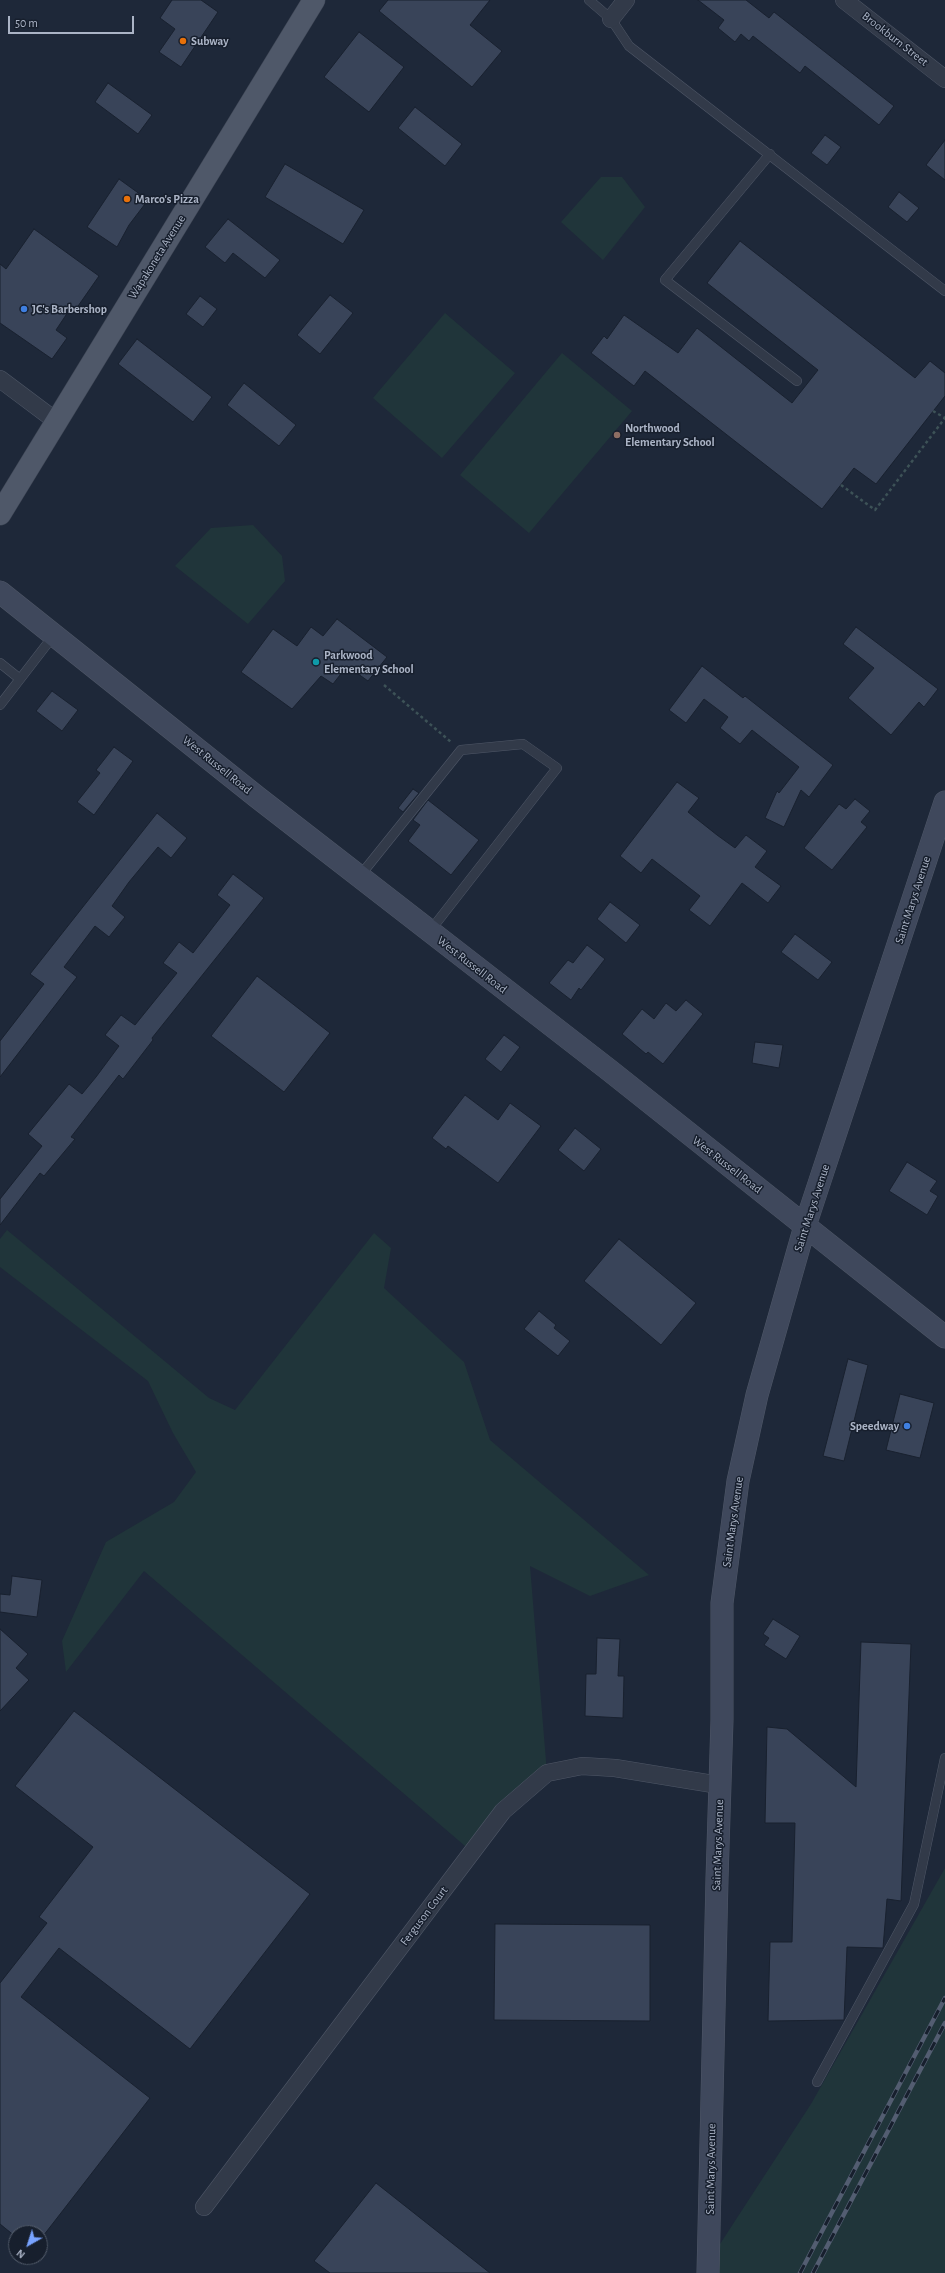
<!DOCTYPE html>
<html>
<head>
<meta charset="utf-8">
<style>
  body { margin:0 }
  #map { position:relative; width:945px; height:2273px; overflow:hidden; background:#1e2839; font-family:"Alegreya Sans",sans-serif }
  canvas { display:block }
  .north { position:absolute; left:8px; top:2225px; width:40px; height:40px; box-sizing:border-box; background:#171f2d; border:1px solid #525b6a; border-radius:50%; rotate:219deg; font-size:11px; font-weight:700; line-height:16px; text-align:center; color:#abb4c6 }
  .north::after { content:''; display:block; margin:auto; width:14px; height:18px; background:#78a3ff; clip-path:polygon(50% 0,100% 100%,50% 72%,0 100%) }
  .scale { position:absolute; left:8px; top:16px; width:126px; height:18px; box-sizing:border-box; border:2px solid #abb4c6; border-top:0; padding-left:5px; font-size:12px; line-height:14px; white-space:nowrap; color:#abb4c6; -webkit-text-stroke:3px #171f2d; paint-order:stroke }
</style>
</head>
<body>
<div id="map">
<canvas width="945" height="2273"></canvas>
<div class="north">N</div>
<div class="scale">50 m</div>
</div>
<script>
const ctx = document.querySelector('canvas').getContext('2d');
ctx.lineJoin = 'round';
function fillPath(path, color) { ctx.fillStyle = color; ctx.fill(path, 'evenodd'); }
const shape = rows => new Path2D(rows.map(r => 'M' + r).join(''));
function stroke(path, color, width, dash) { ctx.strokeStyle = color; ctx.lineWidth = width; ctx.lineCap = dash ? 'butt' : 'round'; ctx.setLineDash(dash || []); ctx.stroke(path); }
function write(font, color, halo, rows, align = 'center') {
  ctx.font = font + ' "Alegreya Sans",sans-serif'; ctx.lineWidth = 3; ctx.setLineDash([]); ctx.textBaseline = 'middle'; ctx.strokeStyle = halo; ctx.fillStyle = color; for (const [text, x, y, turn = 0] of rows) {
    ctx.save(); ctx.translate(x, y); ctx.rotate((+turn || 0) * Math.PI / 180); ctx.textAlign = isNaN(turn) ? turn : align; if (halo) ctx.strokeText(text, 0, 0); ctx.fillText(text, 0, 0); ctx.restore();
  }
}
const green = shape([
  [601,177,622,177,645,207,603,260,561,222],
  [445,313,515,373,442,458,373,398],
  [562,353,632,411,529,533,460,475],
  [253,525,282,556,285,581,248,624,175,566,211,528],
  [7,1230,209,1398,235,1410,374,1233,391,1248,384,1288,464,1362,490,1440,649,1575,590,1596,530,1566,547,1773,472,1852,144,1571,66,1672,62,1641,106,1542,174,1502,196,1472,173,1433,148,1381,0,1267,0,1239],
  [945,1868,945,2273,708,2273,709,2261,811,2104]
]);
const building = shape([
  [172,0,201,0,218,12,181,67,159,52,175,29,160,18,172,0],
  [388,0,490,0,470,25,502,51,472,87,379,11,388,0],
  [698,0,746,0,769,18,774,12,894,106,879,125,805,66,800,73,753,36,749,41,741,34,735,42,718,28,724,20,698,0],
  [359,32,404,67,369,112,324,77,359,32],
  [108,83,152,115,138,134,95,102,108,83],
  [415,107,462,144,445,166,398,128,415,107],
  [825,135,841,147,827,165,811,153,825,135],
  [945,140,945,180,926,165,945,140],
  [285,164,364,210,343,244,265,197,285,164],
  [119,179,148,200,129,225,117,247,87,227,119,179],
  [899,192,919,208,907,222,888,207,899,192],
  [228,219,280,260,265,278,233,253,225,263,205,247,228,219],
  [34,229,99,276,76,309,72,306,56,330,67,338,52,359,0,323,0,264,6,269,34,229],
  [740,241,915,378,930,361,945,373,945,396,876,484,854,468,822,509,645,371,634,386,591,353,604,336,607,339,624,315,678,353,697,328,792,403,818,370,707,283,740,241],
  [330,295,353,313,320,354,297,335,330,295],
  [200,296,217,309,203,327,186,314,200,296],
  [137,339,212,397,193,422,118,364,137,339],
  [244,383,296,425,279,446,227,405,244,383],
  [337,619,387,657,368,681,347,666,333,684,321,676,292,709,241,672,273,629,297,646,311,627,323,636,337,619],
  [856,627,938,689,924,707,919,702,891,735,848,698,874,668,843,644,856,627],
  [702,666,743,698,745,696,833,765,809,797,801,790,784,827,765,818,777,791,779,793,799,767,752,730,740,744,720,728,728,717,704,699,686,723,669,710,702,666],
  [52,691,78,710,62,731,36,711,52,691],
  [114,747,133,761,94,815,77,802,100,773,96,770,114,747],
  [677,782,699,798,688,812,717,835,735,848,746,835,767,851,755,867,781,886,768,903,742,883,710,926,689,910,700,896,652,859,641,873,620,856,677,782],
  [413,789,419,793,403,812,398,808,413,789],
  [855,799,870,811,861,822,867,827,832,870,804,848,839,804,846,809,855,799],
  [428,800,479,840,451,875,408,841,420,825,413,820,428,800],
  [157,813,187,838,171,858,158,847,129,882,112,906,125,917,109,937,95,926,64,967,77,977,0,1077,0,1041,44,984,30,974,157,813],
  [233,874,264,898,152,1038,153,1040,123,1079,119,1075,71,1137,75,1139,44,1176,40,1173,0,1225,0,1199,42,1146,28,1134,69,1084,82,1094,96,1077,119,1046,105,1035,121,1015,135,1025,177,973,163,963,179,942,193,953,230,905,217,895,233,874],
  [610,902,640,925,626,943,597,919,610,902],
  [795,934,832,962,818,980,781,952,795,934],
  [587,945,605,959,581,990,579,988,571,1000,549,983,568,960,573,963,587,945],
  [257,976,330,1033,284,1092,211,1036,257,976],
  [686,1000,703,1014,663,1064,648,1052,646,1054,622,1034,642,1009,654,1019,666,1003,676,1011,686,1000],
  [504,1035,520,1047,501,1072,485,1059,504,1035],
  [755,1042,783,1045,779,1068,752,1063,755,1042],
  [465,1095,498,1120,510,1103,541,1126,498,1183,448,1146,446,1149,432,1138,465,1095],
  [575,1128,601,1149,584,1171,558,1150,575,1128],
  [907,1162,937,1181,930,1191,938,1196,927,1215,889,1191,907,1162],
  [619,1239,696,1303,661,1345,584,1281,619,1239],
  [539,1311,556,1325,554,1328,570,1341,558,1356,524,1329,539,1311],
  [848,1359,868,1365,844,1461,823,1456,848,1359],
  [900,1394,934,1403,920,1458,886,1450,900,1394],
  [12,1576,42,1580,37,1617,0,1612,0,1594,10,1595,12,1576],
  [773,1619,800,1636,786,1659,764,1645,769,1638,763,1634,773,1619],
  [0,1629,28,1654,16,1668,29,1680,0,1711,0,1629],
  [597,1638,620,1639,618,1676,624,1676,623,1718,585,1716,586,1674,596,1674,597,1638],
  [861,1642,911,1644,901,1901,887,1899,883,1948,847,1947,844,2020,768,2021,770,1942,792,1942,795,1823,765,1823,767,1727,787,1729,856,1787,861,1642],
  [74,1711,310,1894,190,2049,59,1948,21,1997,150,2098,40,2240,40,2233,16,2233,16,2237,0,2224,0,1983,47,1923,39,1917,93,1847,15,1786,74,1711],
  [495,1924,650,1925,650,2021,494,2020,495,1924],
  [376,2183,490,2273,330,2273,314,2261,376,2183]
]);
const path = shape([
  [933,411,945,418],
  [841,485,875,510,945,418],
  [384,685,451,742]
]);
const lane = shape([
  [589,0,611,19,629,46,945,291],
  [770,154,665,280,797,381],
  [0,663,20,679],
  [0,705,54,635],
  [359,877,461,750,523,744,557,768,430,931],
  [817,2082,914,1904,945,1758]
]);
const street = shape([
  [844,0,945,79],
  [611,19,626,0],
  [0,379,56,421],
  [204,2207,503,1811,547,1773,582,1766,615,1768,719,1785]
]);
const secondary = shape([
  [0,592,257,797,609,1070,945,1337],
  [708,2273,717,1879,722,1720,722,1603,738,1481,757,1395,805,1226,945,802]
]);
const primary = shape([
  [0,514,314,0]
]);
const rail = shape([
  [800,2273,945,1998],
  [813,2273,945,2023]
]);
const markers = [
  [183,41,4,"#e8710a"],
  [127,199,4,"#e8710a"],
  [24,309,4,"#3f7fe0"],
  [617,435,4,"#8d6e63"],
  [316,662,4,"#0f9aa8"],
  [907,1426,4,"#3f7fe0"]
];
const streetNames = [
  ["Brookburn Street",895,39,38],
  ["Wapakoneta Avenue",157,257,-58],
  ["West Russell Road",217,765,39],
  ["Saint Marys Avenue",913,900,-72],
  ["West Russell Road",472,965,38],
  ["West Russell Road",727,1165,38],
  ["Saint Marys Avenue",812,1208,-72],
  ["Saint Marys Avenue",733,1522,-82],
  ["Saint Marys Avenue",718,1845,-88],
  ["Ferguson Court",424,1916,-53],
  ["Saint Marys Avenue",711,2169,-89]
];
const poiNames = [
  ["Subway",191,41],
  ["Marco's Pizza",135,199],
  ["JC's Barbershop",32,309],
  ["Northwood",625,428],
  ["Elementary School",625,442],
  ["Parkwood",324,655],
  ["Elementary School",324,669],
  ["Speedway",899,1426,"right"]
];
fillPath(green, '#20353a');
fillPath(building, '#394459');
stroke(building, '#19212f', 1);
stroke(lane, '#4f5767', 10);
stroke(street, '#4f5767', 18);
stroke(secondary, '#4f5767', 23);
stroke(primary, '#3b4352', 23);
stroke(path, '#3d5257', 2.5, [3, 3]);
stroke(lane, '#323a49', 9);
stroke(street, '#323a49', 17);
stroke(secondary, '#3f485c', 22);
stroke(primary, '#4f5869', 22);
stroke(rail, '#535d71', 4.5);
stroke(rail, '#171f2d', 3, [9]);
for (const [x, y, r, color] of markers) { const dot = new Path2D(); dot.arc(x, y, r, 0, 2 * Math.PI); ctx.fillStyle = color; ctx.fill(dot); stroke(dot, '#171f2d', 1.5); }
write('12px', '#abb4c6', '#171f2d', streetNames);
write('bold 12px', '#abb4c6', '#171f2d', poiNames, 'left');
</script>
</body>
</html>
